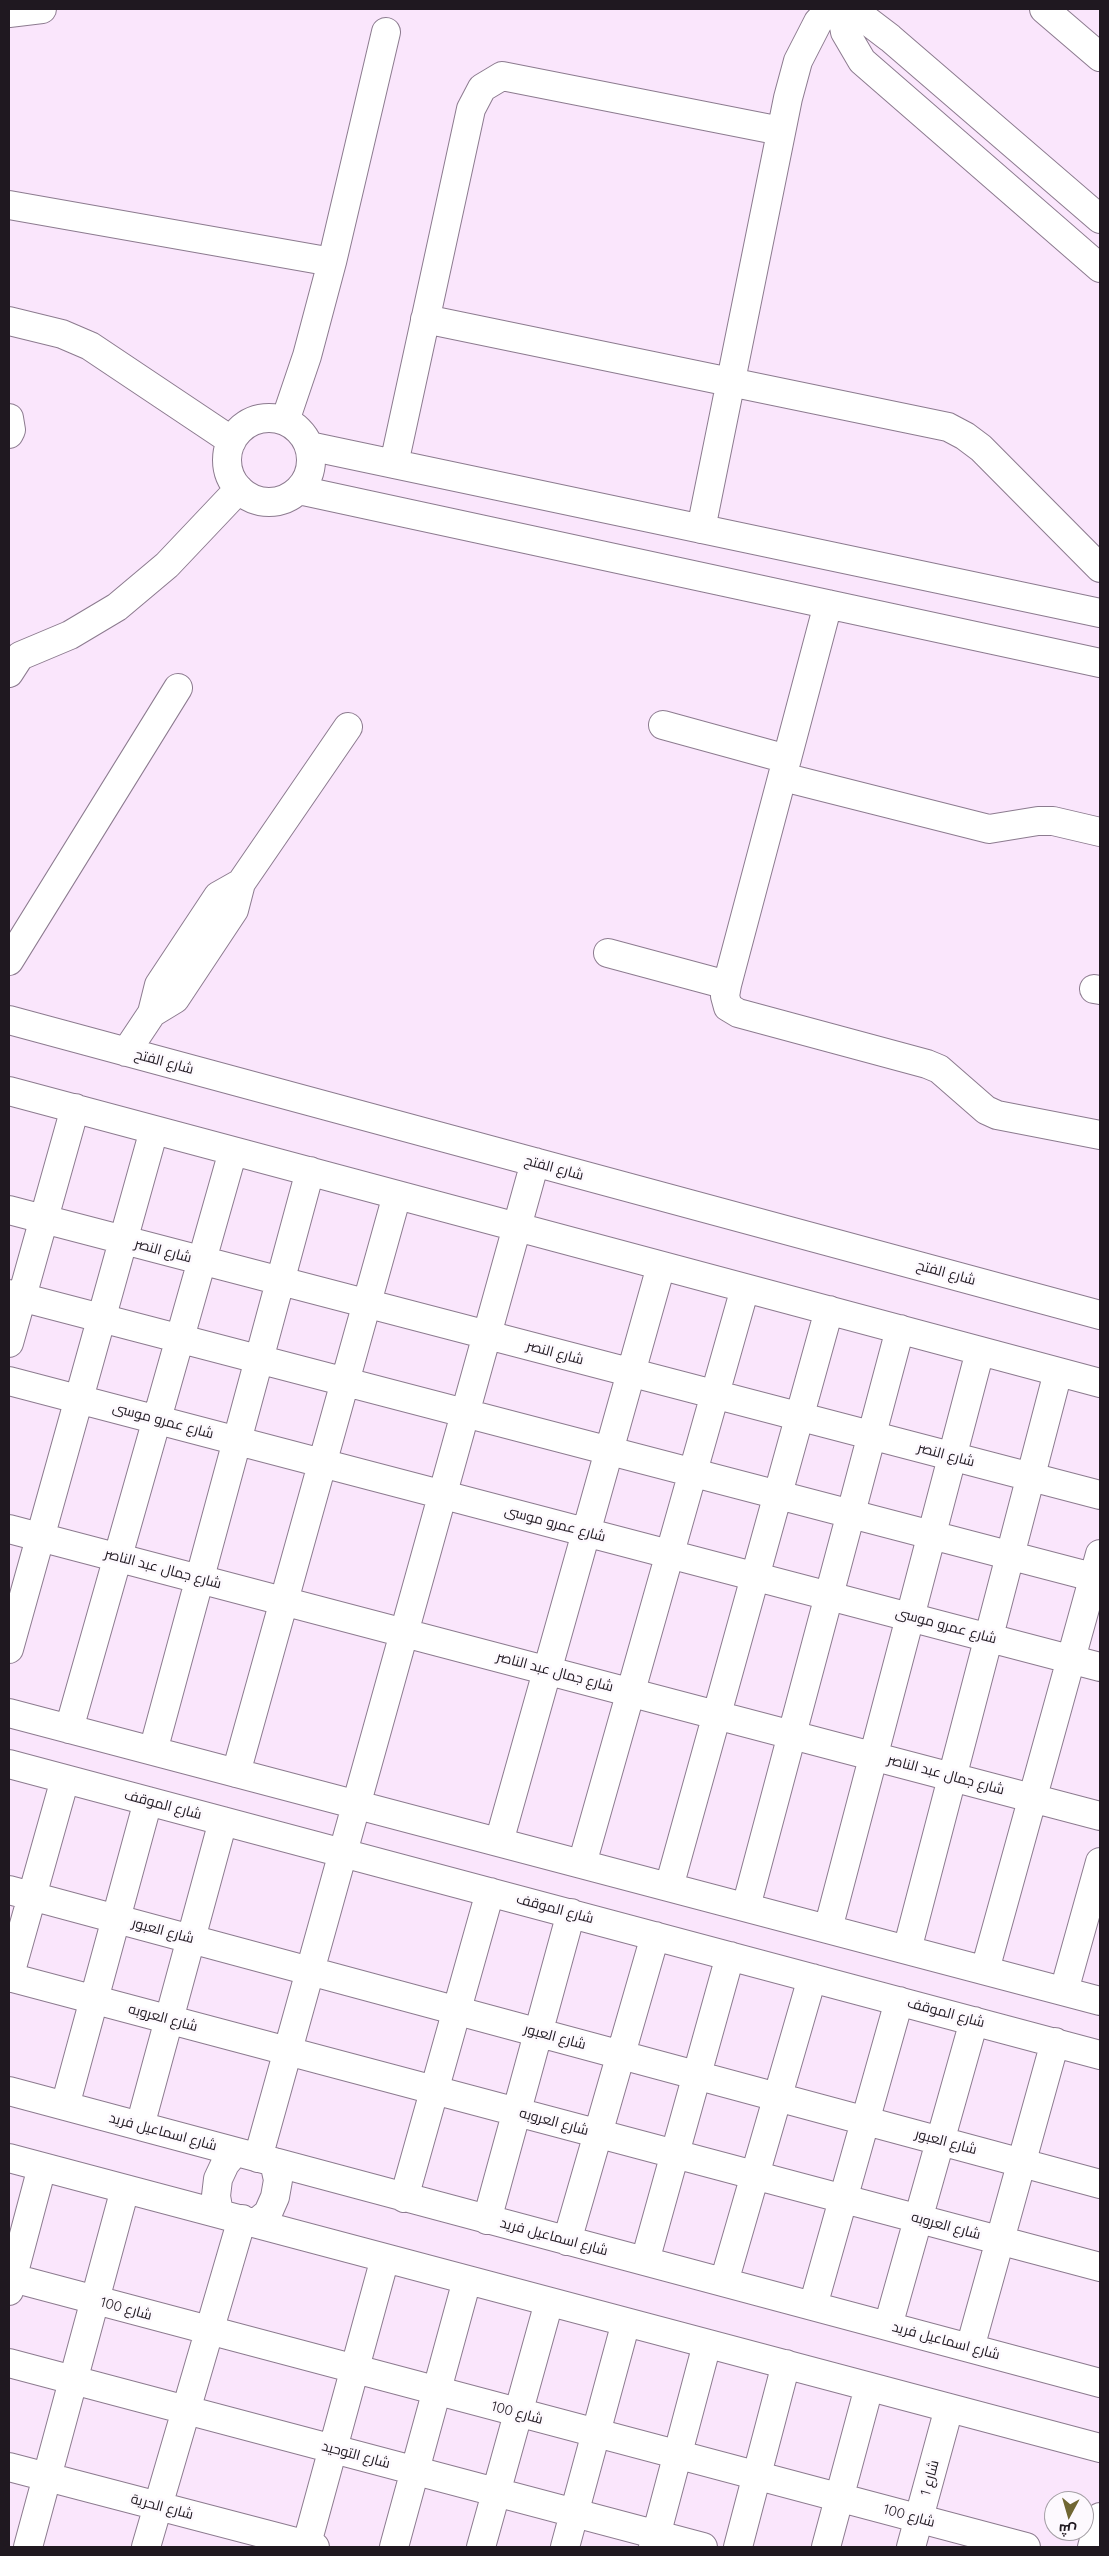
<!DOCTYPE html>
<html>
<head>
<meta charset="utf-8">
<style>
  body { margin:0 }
  #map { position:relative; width:1109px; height:2556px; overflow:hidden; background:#fae6fc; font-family:Quicksand,Cairo,sans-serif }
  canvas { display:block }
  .frame { position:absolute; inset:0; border:10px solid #1f1820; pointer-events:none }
  .north { position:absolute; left:1044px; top:2491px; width:50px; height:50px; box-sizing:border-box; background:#fdf9fe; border:1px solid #a49fa5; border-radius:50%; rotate:186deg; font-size:14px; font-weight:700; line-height:20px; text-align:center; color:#1f1820 }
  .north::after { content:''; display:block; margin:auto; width:18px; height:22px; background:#706633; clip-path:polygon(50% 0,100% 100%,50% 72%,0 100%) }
</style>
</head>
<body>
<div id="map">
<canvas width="1109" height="2556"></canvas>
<div class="frame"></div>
<div class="north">ش</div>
</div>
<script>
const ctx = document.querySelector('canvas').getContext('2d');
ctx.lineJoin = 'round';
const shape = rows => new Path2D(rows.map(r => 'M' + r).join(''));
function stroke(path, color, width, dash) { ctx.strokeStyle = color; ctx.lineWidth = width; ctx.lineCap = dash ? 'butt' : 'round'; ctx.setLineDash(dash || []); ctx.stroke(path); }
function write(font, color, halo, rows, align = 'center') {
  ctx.font = font + ' Quicksand,Cairo,sans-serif'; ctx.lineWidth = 5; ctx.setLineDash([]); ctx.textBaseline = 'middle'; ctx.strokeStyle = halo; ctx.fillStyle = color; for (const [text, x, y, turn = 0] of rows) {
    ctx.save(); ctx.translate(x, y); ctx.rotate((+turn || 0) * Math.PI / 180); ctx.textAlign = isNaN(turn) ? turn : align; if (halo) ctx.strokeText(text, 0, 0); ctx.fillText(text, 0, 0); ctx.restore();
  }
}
const minor = shape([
  [841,9,845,32,862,61,1100,268],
  [852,9,890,38,1100,219],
  [1044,9,1100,57],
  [9,13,42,9],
  [9,205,332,262],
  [425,319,948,427,965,436,981,448,1100,568],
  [9,321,62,334,90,346,232,441],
  [9,418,11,430,9,434],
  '227 460a42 42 0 1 1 84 0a42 42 0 1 1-84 0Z',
  [285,421,307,356,332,262,386,32],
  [309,446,1100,613],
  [394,464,471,109,482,88,502,76,781,131],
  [299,490,1100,663],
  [701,529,788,98,798,61,818,22,830,9],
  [828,604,727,985,725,996,728,1007,738,1013,927,1064,939,1069,986,1110,997,1115,1100,1135],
  [9,673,20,656,70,635,117,607,167,565,239,489],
  [663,725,787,759],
  [783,777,989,829,1038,821,1053,821,1100,832],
  [608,953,727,985],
  [9,961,178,688],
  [1094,989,1100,990],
  [152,1013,159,985,218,896,241,883],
  [9,1020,1100,1315],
  [126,1052,152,1013,175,999,234,910,241,883,348,727],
  [9,1091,1100,1383],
  [9,1210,1100,1495],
  [9,1294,1100,1579],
  [9,1343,75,1108],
  [9,1381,1100,1667],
  [9,1529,1100,1816],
  [9,1649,154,1130],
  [9,1713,1100,2001],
  [69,1729,233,1151],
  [153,1751,310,1171],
  [9,1764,1100,2055],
  [236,1773,397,1195],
  [499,1842,661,1266],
  [582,1864,745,1288],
  [669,1887,829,1310],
  [9,1890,1100,2184],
  [746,1907,900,1329],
  [828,1929,980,1351],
  [907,1950,1058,1372],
  [985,1970,1100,1554],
  [9,1977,1100,2267],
  [9,1978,65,1779],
  [1064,1991,1100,1862],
  [9,2091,1100,2383],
  [65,2106,148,1801],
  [140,2126,223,1821],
  [9,2158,1100,2448],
  [258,2158,535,1162],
  [404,2198,490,1892],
  [219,2213,216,2196,218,2179,225,2164,235,2152],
  [487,2220,571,1913],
  [256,2223,268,2213,275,2197,278,2180,274,2162],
  [567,2241,655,1936],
  [645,2261,730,1956],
  [9,2277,1026,2547],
  [724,2282,812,1978],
  [9,2291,42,2167],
  [813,2306,899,2001],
  [888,2326,974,2021],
  [970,2348,1055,2042],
  [9,2363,703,2547],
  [9,2467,315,2547],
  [28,2547,125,2189],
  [146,2547,242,2219],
  [306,2547,385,2258],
  [394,2547,467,2280],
  [481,2547,549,2302],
  [565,2547,626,2322],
  [653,2547,707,2344],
  [738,2547,786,2364],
  [826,2547,869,2387],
  [911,2547,949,2408],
  [1092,2547,1100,2517]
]);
const streetNames = [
  ["شارع الفتح",164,1062,15],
  ["شارع الفتح",554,1168,15],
  ["شارع النصر",163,1251,15],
  ["شارع الفتح",946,1273,15],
  ["شارع النصر",555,1353,15],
  ["شارع عمرو موسى",163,1421,15],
  ["شارع النصر",946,1455,15],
  ["شارع عمرو موسى",555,1524,15],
  ["شارع جمال عبد الناصر",163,1569,15],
  ["شارع عمرو موسى",946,1626,15],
  ["شارع جمال عبد الناصر",555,1672,15],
  ["شارع جمال عبد الناصر",946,1775,15],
  ["شارع الموقف",163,1805,15],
  ["شارع الموقف",555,1909,15],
  ["شارع العبور",163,1931,15],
  ["شارع الموقف",946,2013,15],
  ["شارع العروبه",163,2018,15],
  ["شارع العبور",555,2037,15],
  ["شارع العروبه",554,2122,15],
  ["شارع اسماعيل فريد",163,2132,15],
  ["شارع العبور",946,2142,15],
  ["شارع العروبه",946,2226,15],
  ["شارع اسماعيل فريد",554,2237,15],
  ["شارع 100",126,2309,15],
  ["شارع اسماعيل فريد",946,2341,15],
  ["شارع 100",517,2413,15],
  ["شارع التوحيد",356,2455,15],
  ["شارع 1",930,2478,-75],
  ["شارع الحرية",162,2507,15],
  ["شارع 100",909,2516,15]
];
stroke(minor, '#8c7b8f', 30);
stroke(minor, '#fff', 28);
write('14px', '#1f1820', '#fdf9fe', streetNames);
</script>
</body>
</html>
